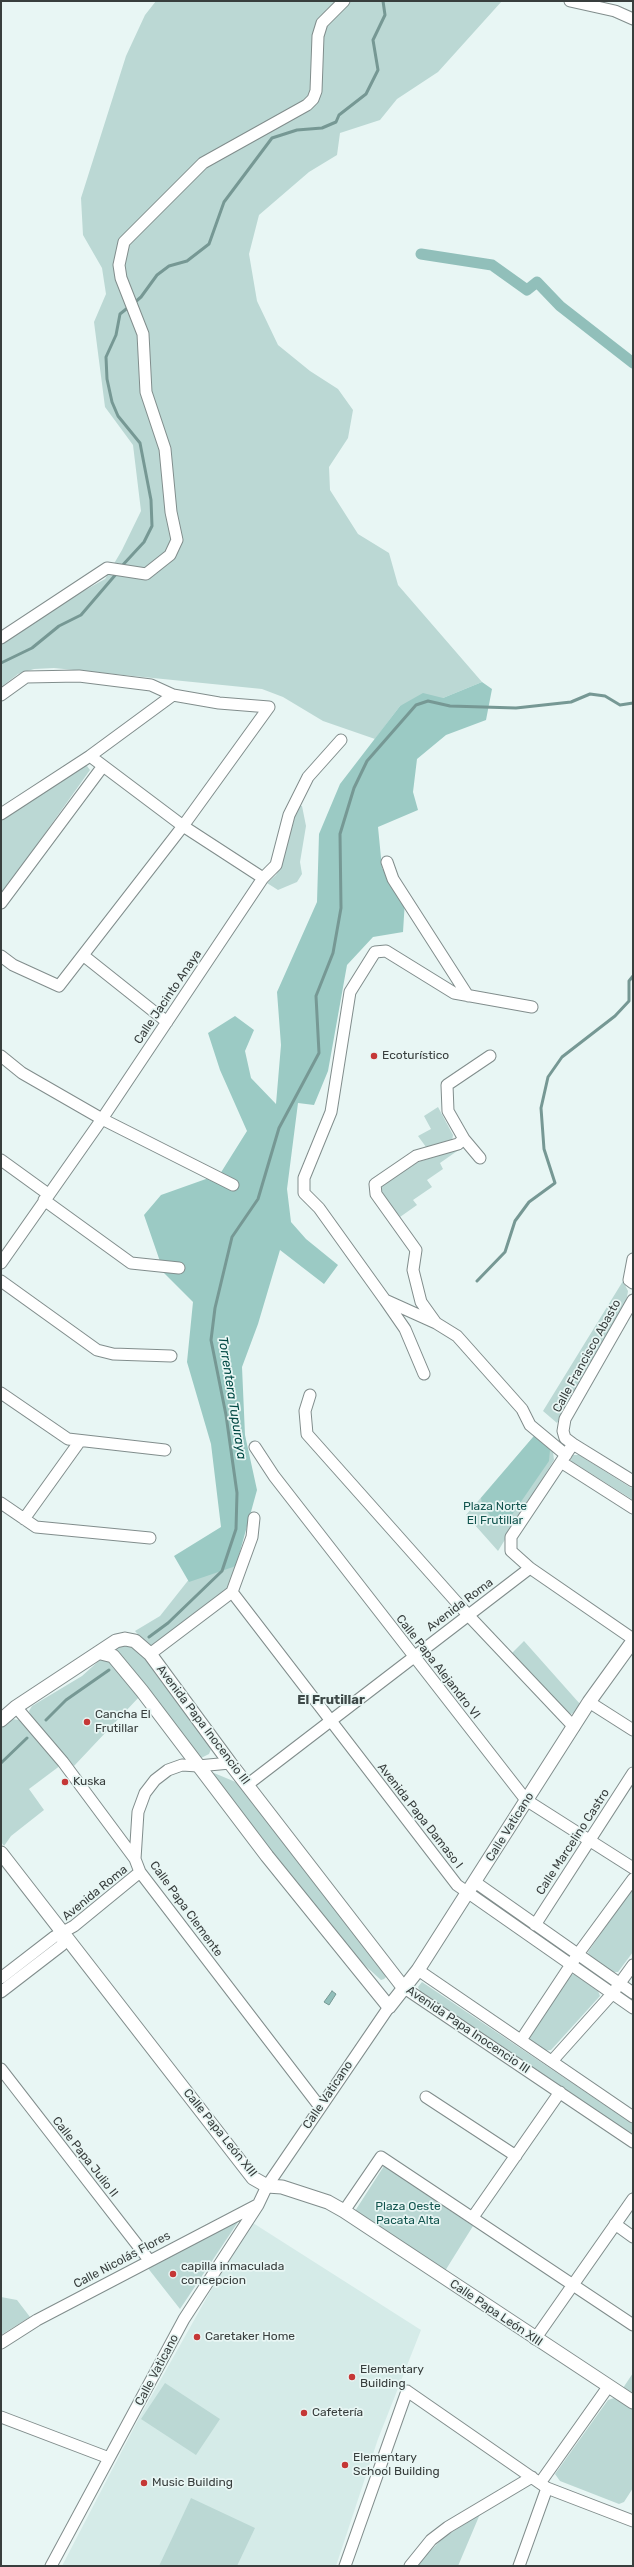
<!DOCTYPE html>
<html>
<head>
<meta charset="utf-8">
<style>
  body { margin:0 }
  #map { position:relative; width:634px; height:2567px; overflow:hidden; background:#e8f6f4; font-family:Rubik,sans-serif }
  canvas { display:block }
  .frame { position:absolute; inset:0; border:2px solid #383e3d; pointer-events:none }
</style>
</head>
<body>
<div id="map">
<canvas width="634" height="2567"></canvas>
<div class="frame"></div>
</div>
<script>
const ctx = document.querySelector('canvas').getContext('2d');
ctx.lineJoin = 'round';
function fillPath(path, color) { ctx.fillStyle = color; ctx.fill(path, 'evenodd'); }
const shape = rows => new Path2D(rows.map(r => 'M' + r).join(''));
function stroke(path, color, width, dash) { ctx.strokeStyle = color; ctx.lineWidth = width; ctx.lineCap = dash ? 'butt' : 'round'; ctx.setLineDash(dash || []); ctx.stroke(path); }
function write(font, color, halo, rows, align = 'center') {
  ctx.font = font + ' Rubik,sans-serif'; ctx.lineWidth = 3.5; ctx.setLineDash([]); ctx.textBaseline = 'middle'; ctx.strokeStyle = halo; ctx.fillStyle = color; for (const [text, x, y, turn = 0] of rows) {
    ctx.save(); ctx.translate(x, y); ctx.rotate((+turn || 0) * Math.PI / 180); ctx.textAlign = isNaN(turn) ? turn : align; if (halo) ctx.strokeText(text, 0, 0); ctx.fillText(text, 0, 0); ctx.restore();
  }
}
const built = shape([
  [253,2223,421,2330,378,2439,336,2566,62,2566,138,2420,224,2267]
]);
const green = shape([
  [156,1,502,1,438,72,397,99,380,120,340,133,337,155,309,172,259,215,249,254,257,301,278,345,310,371,338,389,353,410,348,438,329,467,330,490,358,534,389,553,398,585,482,682,443,698,400,706,375,739,323,721,283,697,262,689,54,668,34,669,18,674,1,687,1,644,80,593,105,579,122,550,141,511,133,445,105,407,94,322,106,294,102,268,83,235,81,198,126,56,145,15],
  [82,766,87,766,90,770,1,895,1,821],
  [298,805,302,806,306,826,300,862,302,874,297,882,278,890,267,883,276,875,283,861],
  [438,1107,453,1135,452,1141,426,1147,418,1136,431,1129,424,1116],
  [460,1149,440,1163,443,1169,427,1180,432,1187,413,1200,417,1205,400,1217,383,1195,381,1186,418,1162],
  [623,1281,628,1291,626,1303,557,1423,543,1411],
  [534,1436,553,1452,554,1460,498,1551,466,1515],
  [572,1455,579,1455,633,1489,633,1500,571,1461],
  [236,1566,226,1590,154,1647,148,1646,135,1631,160,1616,194,1573],
  [524,1641,580,1704,576,1712,571,1714,564,1712,511,1654],
  [126,1643,139,1651,160,1677,209,1744,211,1749,209,1754,201,1758,115,1649],
  [107,1657,140,1696,74,1766,31,1717,29,1711,32,1706,82,1676,102,1658],
  [12,1719,19,1720,61,1765,29,1789,44,1810,11,1836,4,1846,1,1842,1,1728],
  [214,1773,238,1783,387,1976,384,1979,381,1980,359,1960,211,1777],
  [633,1887,633,1952,618,1972,611,1972,589,1957,588,1952],
  [574,1974,598,1991,600,1996,551,2050,544,2051,528,2039,570,1975],
  [422,1982,633,2124,633,2135,420,1991,418,1987],
  [384,2166,473,2226,445,2271,355,2211],
  [238,2221,238,2222,180,2309,147,2267],
  [1,2297,17,2300,30,2317,1,2335],
  [633,2373,633,2394,623,2388],
  [165,2383,220,2419,196,2455,141,2419],
  [614,2398,633,2409,633,2488,624,2502,619,2504,560,2481,555,2474,608,2400],
  [191,2498,255,2528,237,2566,159,2566],
  [480,2514,458,2566,415,2566,443,2538]
]);
const forest = shape([
  [482,682,492,689,486,720,446,735,417,759,413,792,418,810,378,827,382,868,405,900,403,932,373,937,347,965,328,1071,314,1105,298,1103,287,1189,291,1222,306,1239,338,1265,324,1284,280,1250,258,1324,242,1367,245,1435,257,1490,236,1566,189,1582,174,1556,221,1527,211,1444,187,1362,193,1302,164,1273,144,1215,161,1195,220,1174,247,1131,220,1070,208,1033,235,1016,254,1030,245,1051,251,1078,276,1104,281,1045,277,992,317,902,319,834,340,784,400,706,423,693,443,698],
  [534,1436,550,1450,549,1461,505,1525,496,1523,482,1505,481,1498]
]);
const water = shape([
  [332,1991,336,1994,329,2005,324,2002,332,1991]
]);
const stream = shape([
  [134,303,141,297,157,275,169,266,187,261,209,244,224,202,272,138,297,130,322,128,336,122,339,115,366,94,378,70,373,40,385,15,383,1],
  [120,568,144,542,152,526,151,500,140,443,118,416,112,402,107,379,106,357,116,335,120,314,130,306],
  [1,663,32,648,59,626,81,615,117,573],
  [477,1281,505,1252,515,1221,529,1202,555,1183,544,1149,541,1108,548,1077,562,1057,615,1016,629,1001,629,981,633,976],
  [149,1637,168,1623,222,1571,236,1529,237,1493,226,1415,211,1340,215,1308,232,1237,258,1199,279,1128,319,1053,316,996,333,953,341,908,340,834,354,788,367,761,416,705,428,701,450,706,516,708,571,702,590,694,605,696,620,705,633,703],
  [46,1720,66,1700,109,1670],
  [1,1763,27,1738]
]);
const canal = shape([
  [421,254,492,265,527,290,537,282,560,306,633,363]
]);
const minor = shape([
  [570,1,615,11,633,19],
  [1,638,107,568,146,574,170,555,177,540,171,512,165,449,146,392,143,334,121,278,119,265,124,242,203,163,307,105,313,99,316,91,318,36,322,23,344,1],
  [1,695,26,677,79,676,151,685,173,695,219,703,269,707],
  [90,756,183,826,263,878],
  [1,814,90,756,173,695],
  [387,862,393,879,468,996],
  [1,903,103,766],
  [1,956,13,965,59,986,183,826,269,707],
  [84,956,167,1022],
  [532,1007,454,993,386,951,375,952,350,992,331,1112,304,1178,304,1193,319,1208,385,1300,436,1323,457,1336,522,1409,530,1425,566,1455],
  [1,1056,22,1073,102,1119,233,1185],
  [480,1158,464,1139,448,1111,447,1085,490,1056],
  [1,1160,48,1194],
  [44,1200,131,1263,179,1268],
  [633,1259,629,1280,633,1283],
  [1,1263,102,1119,263,878,276,865,289,815,308,777,341,740],
  [1,1281,97,1350,113,1354,171,1356],
  [385,1300,405,1329,424,1374],
  [633,1300,565,1419,563,1431,565,1438,573,1444,633,1481],
  [436,1323,421,1302,413,1270,416,1250,376,1194,375,1184,416,1156,458,1144,464,1139],
  [1,1393,68,1439,165,1450],
  [310,1395,305,1411,307,1434,468,1615,574,1727],
  [573,1444,511,1537,511,1551,530,1568,633,1639],
  [255,1447,274,1476,526,1800,633,1868],
  [561,1462,633,1508],
  [1,1503,36,1527,150,1538],
  [24,1519,80,1441],
  [232,1592,457,1885,633,2008],
  [150,1654,232,1592,252,1537,254,1518],
  [589,1702,633,1730],
  [16,1707,63,1762,135,1859,140,1872,320,2107],
  [247,1785,530,1568],
  [135,1859,138,1812,145,1793,155,1780,168,1770,182,1765,198,1766,230,1763],
  [475,1882,633,1993],
  [535,1925,633,1773],
  [418,1970,633,2117],
  [1,1978,54,1937,74,1926,140,1872],
  [403,1987,633,2142],
  [1,1992,62,1945,65,1933],
  [521,2040,578,1954,633,1879],
  [552,2061,612,1994,633,1965],
  [1,2069,149,2260],
  [426,2097,516,2156],
  [344,2211,381,2157,633,2325],
  [473,2217,560,2092],
  [615,2224,633,2237],
  [535,2339,633,2199],
  [1,2343,37,2320,257,2205],
  [1,2417,109,2458],
  [540,2483,608,2387],
  [51,2566,184,2319,258,2205,267,2186,389,2007],
  [345,2566,407,2391,547,2488,633,2521],
  [410,2566,431,2540,448,2527,532,2477],
  [519,2566,547,2488]
]);
const tertiary = shape([
  [101,1653,113,1656,142,1691,267,1856,389,2007,418,1970,589,1702,633,1641],
  [1,1720,16,1707,116,1641,125,1639,135,1641,150,1654,230,1763,403,1987],
  [1,1853,253,2178,267,2186,282,2187,328,2202,344,2211,633,2402]
]);
const markers = [
  [374,1056,4,"#c53736"],
  [87,1722,4,"#c53736"],
  [65,1782,4,"#c53736"],
  [173,2274,4,"#c53736"],
  [197,2337,4,"#c53736"],
  [352,2377,4,"#c53736"],
  [304,2413,4,"#c53736"],
  [345,2465,4,"#c53736"],
  [144,2483,4,"#c53736"]
];
const streetNames = [
  ["Calle Jacinto Anaya",168,997,-56],
  ["Calle Francisco Abasto",587,1356,-61],
  ["Avenida Roma",460,1605,-37],
  ["Calle Papa Alejandro VI",438,1667,52],
  ["Avenida Papa Inocencio III",203,1725,53],
  ["Avenida Papa Damaso I",420,1816,52],
  ["Calle Vaticano",510,1827,-58],
  ["Calle Marcelino Castro",573,1842,-57],
  ["Avenida Roma",95,1893,-39],
  ["Calle Papa Clemente",186,1909,54],
  ["Avenida Papa Inocencio III",468,2030,34],
  ["Calle Vaticano",328,2095,-56],
  ["Calle Papa León XIII",220,2133,51],
  ["Calle Papa Julio II",85,2157,52],
  ["Calle Nicolás Flores",122,2260,-28],
  ["Calle Papa León XIII",496,2313,34],
  ["Calle Vaticano",157,2370,-62]
];
const poiNames = [
  ["Ecoturístico",382,1056],
  ["Cancha El",95,1715],
  ["Frutillar",95,1729],
  ["Kuska",73,1782],
  ["capilla inmaculada",181,2267],
  ["concepcion",181,2281],
  ["Caretaker Home",205,2337],
  ["Elementary",360,2370],
  ["Building",360,2384],
  ["Cafetería",312,2413],
  ["Elementary",353,2458],
  ["School Building",353,2472],
  ["Music Building",152,2483]
];
const parkNames = [
  ["Plaza Norte",495,1507],
  ["El Frutillar",495,1521],
  ["Plaza Oeste",408,2207],
  ["Pacata Alta",408,2221]
];
const waterNames = [
  ["Torrentera Tupuraya",232,1398,81]
];
const neighbourhoodNames = [
  ["El Frutillar",331,1700]
];
fillPath(built, '#d5ebe8');
fillPath(green, '#bbd8d4');
fillPath(forest, '#9bcac4');
fillPath(water, '#91bfba');
stroke(water, '#769894', 1);
stroke(stream, '#769894', 3);
stroke(canal, '#91bfba', 11);
stroke(minor, '#818d8c', 13);
stroke(tertiary, '#818d8c', 15);
stroke(minor, '#fff', 11);
stroke(tertiary, '#fff', 13);
for (const [x, y, r, color] of markers) { const dot = new Path2D(); dot.arc(x, y, r, 0, 2 * Math.PI); ctx.fillStyle = color; ctx.fill(dot); stroke(dot, '#e8f6f4', 1.5); }
write('12px', '#383e3d', '#e8f6f4', streetNames);
write('12px', '#383e3d', '#e8f6f4', poiNames, 'left');
write('12px', '#13554f', '#e8f6f4', parkNames);
write('italic 13px', '#004944', '#e8f6f4', waterNames);
write('bold 13px', '#3d4847', '#e8f6f4', neighbourhoodNames);
</script>
</body>
</html>
